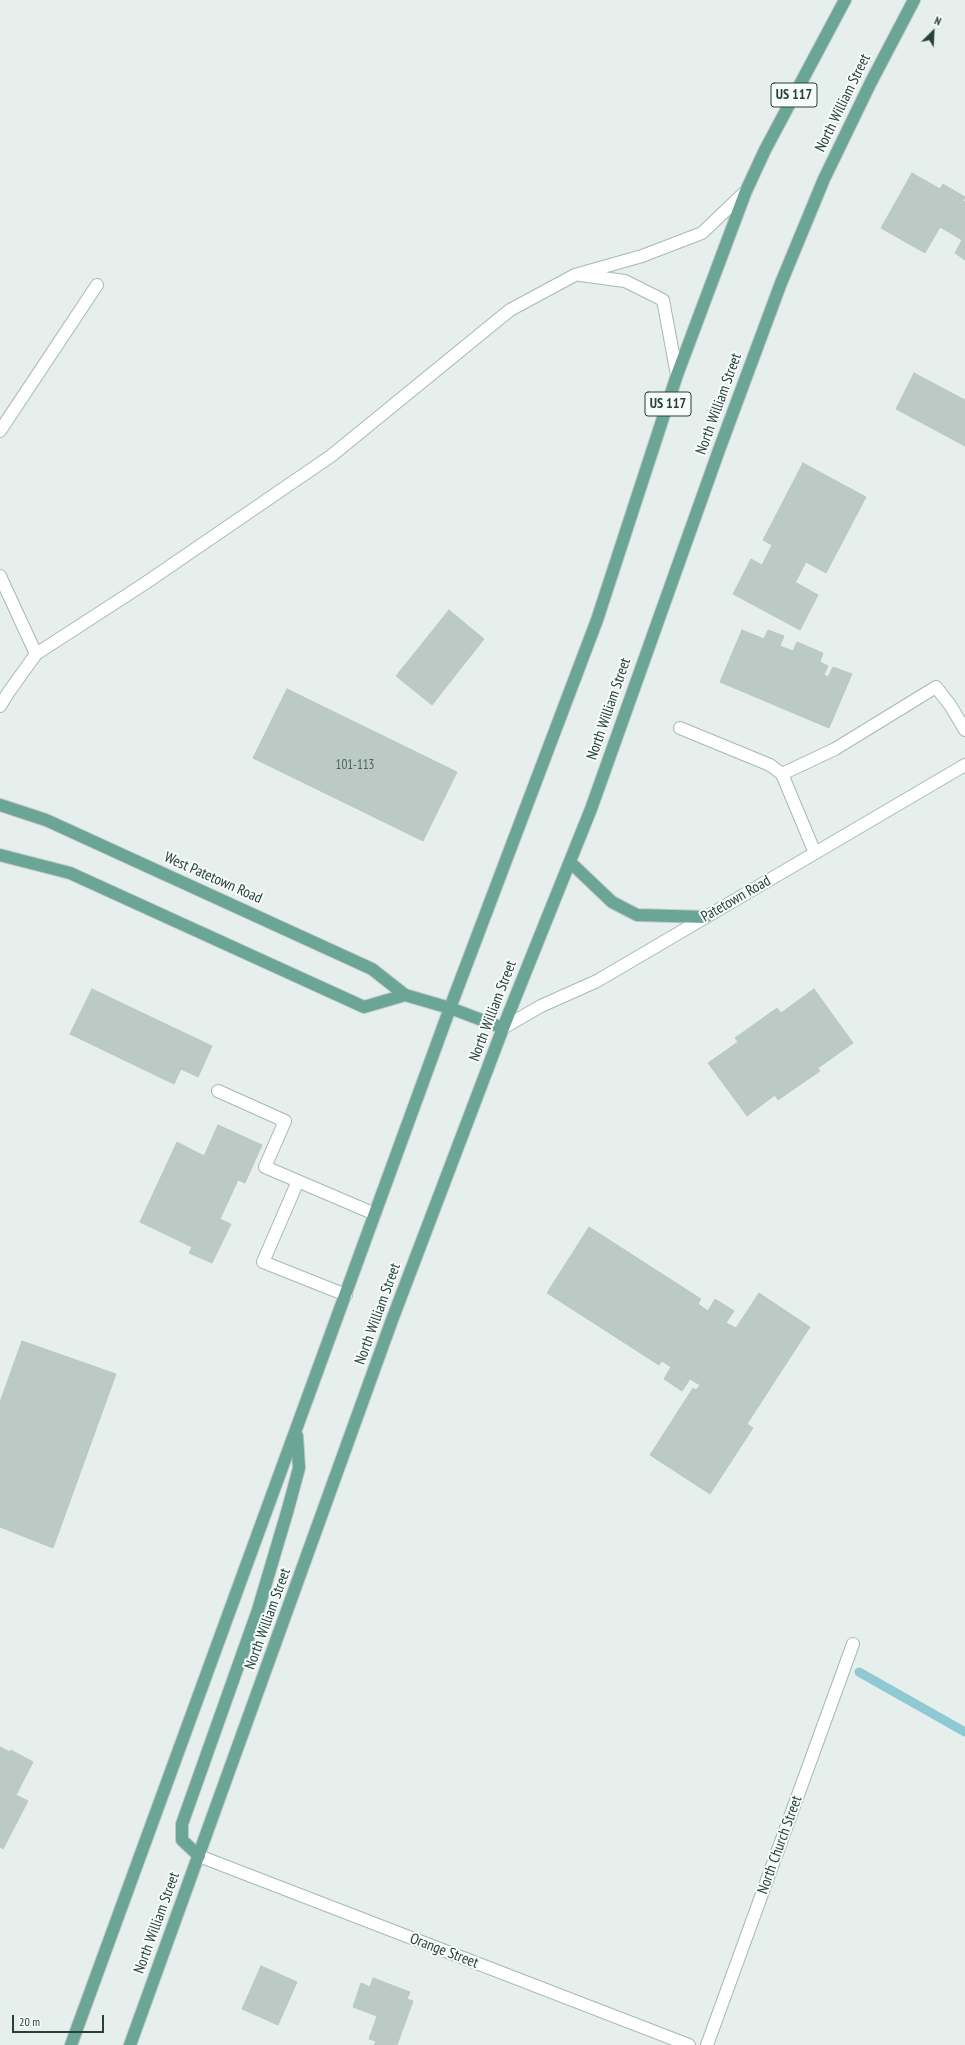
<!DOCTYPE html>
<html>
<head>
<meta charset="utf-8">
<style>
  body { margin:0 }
  #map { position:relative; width:965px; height:2045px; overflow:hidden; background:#e6efeb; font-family:"PT Sans Narrow",sans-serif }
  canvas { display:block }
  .north { position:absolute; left:913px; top:12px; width:40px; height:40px; -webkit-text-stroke:3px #f7fbf9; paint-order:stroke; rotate:24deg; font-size:11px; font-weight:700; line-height:16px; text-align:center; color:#24423a }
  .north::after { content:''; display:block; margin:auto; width:14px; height:18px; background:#24423a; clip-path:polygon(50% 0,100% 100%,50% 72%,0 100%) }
  .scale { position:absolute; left:12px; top:2015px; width:92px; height:18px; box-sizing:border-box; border:2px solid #24423a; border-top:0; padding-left:5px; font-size:12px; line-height:14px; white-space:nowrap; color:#24423a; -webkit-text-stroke:3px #f7fbf9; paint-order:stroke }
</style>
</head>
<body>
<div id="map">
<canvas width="965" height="2045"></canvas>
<div class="north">N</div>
<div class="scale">20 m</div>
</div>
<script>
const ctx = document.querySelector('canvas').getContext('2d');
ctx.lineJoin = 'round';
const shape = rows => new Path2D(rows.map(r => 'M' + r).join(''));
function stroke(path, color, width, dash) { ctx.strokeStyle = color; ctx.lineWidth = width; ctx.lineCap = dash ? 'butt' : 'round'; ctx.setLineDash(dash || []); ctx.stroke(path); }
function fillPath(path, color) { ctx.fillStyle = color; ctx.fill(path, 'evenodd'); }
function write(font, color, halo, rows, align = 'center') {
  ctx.font = font + ' "PT Sans Narrow",sans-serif'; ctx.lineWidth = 4; ctx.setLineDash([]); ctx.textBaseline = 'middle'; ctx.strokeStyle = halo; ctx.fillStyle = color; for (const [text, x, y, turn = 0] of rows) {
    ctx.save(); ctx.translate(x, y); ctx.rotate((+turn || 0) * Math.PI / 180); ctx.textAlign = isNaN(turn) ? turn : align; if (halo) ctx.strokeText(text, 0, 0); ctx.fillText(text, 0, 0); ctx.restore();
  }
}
const stream = shape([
  [859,1672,965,1732]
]);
const building = shape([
  [912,173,940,189,943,184,965,197,963,201,965,202,965,260,955,253,962,240,940,227,925,253,881,228,912,173],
  [914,373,965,400,965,446,896,409,914,373],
  [803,463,866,497,826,573,806,562,796,581,795,582,818,595,800,630,733,594,751,559,762,565,772,545,763,540,803,463],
  [449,610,484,639,432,705,396,676,449,610],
  [742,630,764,639,768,630,784,636,780,646,793,651,797,642,823,653,820,662,828,666,824,675,828,677,833,667,852,674,829,728,720,682,742,630],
  [287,689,457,772,423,841,253,758,287,689],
  [92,989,212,1046,198,1077,181,1069,174,1084,70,1034,92,989],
  [814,989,853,1043,818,1068,820,1071,778,1100,775,1095,747,1116,708,1063,738,1042,735,1038,777,1008,781,1013,814,989],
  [218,1125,262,1145,245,1183,238,1180,220,1219,231,1224,212,1263,189,1253,192,1247,140,1222,177,1142,204,1156,218,1125],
  [589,1227,701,1299,698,1304,708,1311,715,1299,734,1311,726,1323,736,1328,759,1293,810,1327,747,1424,753,1428,710,1494,650,1455,693,1388,696,1390,700,1385,690,1379,682,1391,664,1379,671,1367,662,1361,659,1365,547,1293,589,1227],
  [22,1341,116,1374,53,1548,0,1527,0,1402,22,1341],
  [0,1747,10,1752,11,1750,33,1762,16,1795,28,1801,3,1849,0,1847,0,1747],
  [261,1966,297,1982,278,2025,242,2009,261,1966],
  [373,1978,410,1992,407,1999,413,2001,397,2045,374,2045,376,2041,369,2039,377,2016,353,2007,361,1983,370,1987,373,1978]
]);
const service = shape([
  [0,431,97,285],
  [0,576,36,654],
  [680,728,770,765,782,774,815,853],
  [782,774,835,749,936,687,950,705,965,730],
  [218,1091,285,1121,265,1167,375,1214],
  [298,1181,263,1262,346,1295]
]);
const minor = shape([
  [199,1856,689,2045],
  [707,2045,853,1644]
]);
const tertiary = shape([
  [580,275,625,281,663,300,677,375],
  [0,706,8,693,36,654,144,584,331,456,510,310,575,275,642,256,702,233,746,191]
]);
const secondary = shape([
  [503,1028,541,1006,597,981,965,765]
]);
const primary = shape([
  [0,805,46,820,372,969,405,995,450,1008,503,1028],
  [0,855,70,873,364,1007,405,995],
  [570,862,612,902,637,915,706,917],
  [199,1856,182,1840,182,1824,258,1610,288,1509,299,1468,297,1436],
  [71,2045,450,1008,597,620,677,375,746,191,765,150,845,0],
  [130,2045,392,1320,503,1028,591,809,719,450,781,283,824,179,871,82,914,0]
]);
const numberNames = [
  ["101-113",355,765]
];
const shields = [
  [794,95,46],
  [668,404,46]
];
const shieldNames = [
  ["US 117",794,95],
  ["US 117",668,404]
];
const streetNames = [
  ["North William Street",843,103,-64],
  ["North William Street",719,404,-70],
  ["North William Street",609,709,-71],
  ["West Patetown Road",213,878,24],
  ["Patetown Road",736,899,-30],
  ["North William Street",493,1011,-69],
  ["North William Street",378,1314,-70],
  ["North William Street",268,1619,-70],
  ["North Church Street",780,1845,-70],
  ["North William Street",157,1923,-70],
  ["Orange Street",444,1951,21]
];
stroke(stream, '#8ec9d4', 9);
fillPath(building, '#bbcac4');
stroke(building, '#b8c9c2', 1);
stroke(service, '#a8b8b2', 14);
stroke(minor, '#a8b8b2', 14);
stroke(tertiary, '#a8b8b2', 14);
stroke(secondary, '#a4bbb3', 14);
stroke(primary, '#c2cac8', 14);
stroke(service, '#fff', 12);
stroke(minor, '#fff', 12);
stroke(tertiary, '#fff', 12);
stroke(secondary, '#fff', 12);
stroke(primary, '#6aa596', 12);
write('13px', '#4a645c', null, numberNames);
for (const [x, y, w] of shields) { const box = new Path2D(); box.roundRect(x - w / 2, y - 12, w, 24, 3); ctx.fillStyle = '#f7fbf9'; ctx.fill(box); stroke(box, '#24423a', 1); }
write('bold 14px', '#24423a', null, shieldNames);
write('15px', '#24423a', '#f7fbf9', streetNames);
</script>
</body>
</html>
